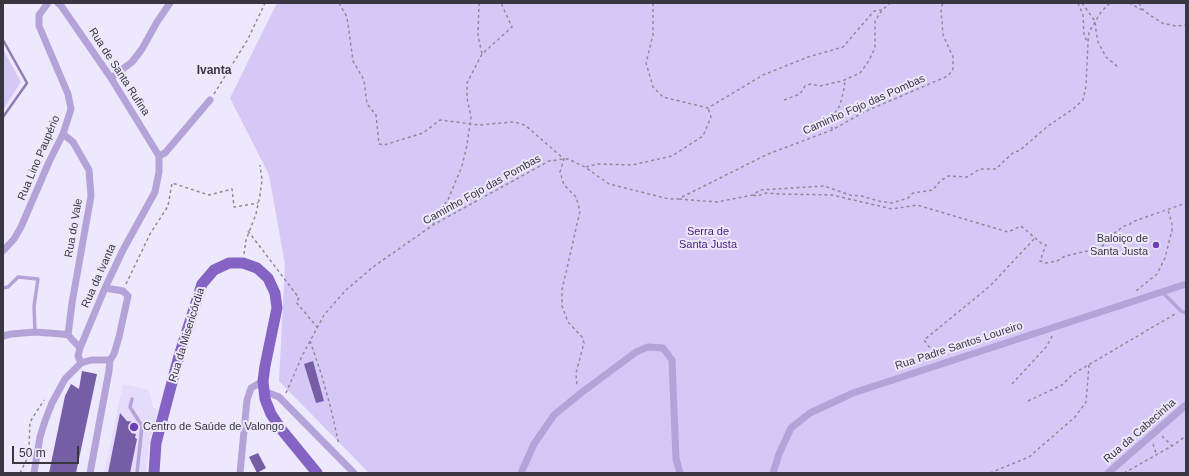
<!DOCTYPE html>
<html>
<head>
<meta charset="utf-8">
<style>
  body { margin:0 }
  #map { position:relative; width:1189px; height:476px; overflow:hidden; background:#ede8fb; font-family:Arial,sans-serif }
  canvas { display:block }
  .frame { position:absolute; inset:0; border:4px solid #393642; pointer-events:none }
  .scale { position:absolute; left:12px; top:446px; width:67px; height:18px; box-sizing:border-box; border:2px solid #393642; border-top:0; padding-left:5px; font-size:12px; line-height:14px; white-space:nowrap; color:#393642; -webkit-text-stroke:3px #ede8fb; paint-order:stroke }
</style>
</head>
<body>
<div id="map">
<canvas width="1189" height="476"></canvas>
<div class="frame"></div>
<div class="scale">50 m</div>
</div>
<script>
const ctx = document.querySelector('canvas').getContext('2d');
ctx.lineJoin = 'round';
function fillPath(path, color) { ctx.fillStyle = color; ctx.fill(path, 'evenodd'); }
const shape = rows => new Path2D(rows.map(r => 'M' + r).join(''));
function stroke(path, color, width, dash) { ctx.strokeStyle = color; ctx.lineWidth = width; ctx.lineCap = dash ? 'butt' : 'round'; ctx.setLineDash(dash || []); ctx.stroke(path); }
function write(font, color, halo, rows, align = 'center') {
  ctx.font = font + ' Arial,sans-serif'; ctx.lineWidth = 4; ctx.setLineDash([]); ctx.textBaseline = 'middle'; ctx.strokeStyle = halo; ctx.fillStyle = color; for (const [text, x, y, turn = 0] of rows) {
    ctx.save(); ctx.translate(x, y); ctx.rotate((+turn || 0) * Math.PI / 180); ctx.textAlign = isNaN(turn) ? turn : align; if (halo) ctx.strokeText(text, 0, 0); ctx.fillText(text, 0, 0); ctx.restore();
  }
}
const built = shape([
  [123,384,149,390,153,408,158,409,149,445,146,473,104,473]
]);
const green = shape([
  [277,3,1186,3,1186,473,369,473,279,381,285,264,269,175,230,98],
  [3,49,21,82,3,110]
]);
const stream = shape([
  [3,40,27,83,3,117]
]);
const building = shape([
  [313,361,324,401,316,403,304,364],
  [82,371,97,374,76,473,49,473,65,396,71,384,79,389],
  [120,413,127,421,133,422,131,433,136,434,135,438,137,439,130,473,108,473],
  [258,453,266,468,257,473,249,457]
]);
const path = shape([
  [339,3,347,17,353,61,364,80,367,104,376,115,379,144,384,145,423,133,440,120,479,125,514,122,525,125,564,159,560,172,564,185,576,197,580,211,562,290,562,306,568,322,582,337,584,343,576,373,577,386],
  [479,3,478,36,482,54],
  [653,3,653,35,646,63,653,87,663,97,708,108,763,75,808,57,843,47,874,11,882,10],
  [1078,3,1083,15,1084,35,1087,41],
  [1082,3,1095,21,1096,31,1098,42,1106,57,1118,67],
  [1129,3,1142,10],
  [1139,3,1144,11,1162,23,1176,26,1186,25],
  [214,94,248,39,265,3],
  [784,100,800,94,805,86,811,84,820,86,842,81,860,73,868,62,875,48,875,21,882,10,890,3],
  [832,130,831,119,840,105,844,89,845,80],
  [586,167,597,164,632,165,672,156,703,136,711,117,708,108],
  [753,195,757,196,766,193,781,194,832,195,892,209,917,205,1008,232,1021,226,1041,243,1046,245,1040,261,1046,263,1057,261,1065,256,1101,248,1110,236,1124,226,1129,225,1132,222,1186,203],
  [679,199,717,202,753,195,760,190,824,186,850,195,862,196,878,201,892,203,908,198,913,193,933,190,940,181,948,176,967,177,980,169,996,169,1004,161,1014,152,1019,151,1048,126,1073,109,1083,100,1086,86,1088,42,1089,32,1101,12,1110,3],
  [433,225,437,213,448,200,462,166,467,145,471,117,467,98,467,83,482,54,512,27,501,3],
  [248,231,299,298,296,302,317,327],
  [244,254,246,240,256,214,260,195,262,180,260,165],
  [126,284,150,234,168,206,172,183,209,195,232,189,234,207,258,203],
  [1137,291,1137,290,1157,274,1165,258,1172,230,1172,224,1168,210],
  [310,341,321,373,331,409,339,445],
  [937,357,924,340,990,286,1035,238],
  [1012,384,1047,346,1052,336],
  [286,393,302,356,324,315,346,290,373,267,433,225,549,161,564,159,568,159,585,167,609,184,669,199,678,199,768,154,832,130,864,112,948,76,953,69,953,57,943,35,941,9,943,3],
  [1028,401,1062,385,1073,374,1175,314],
  [1162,436,1172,446],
  [1153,444,1156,453],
  [20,473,27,459,29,447,30,422,44,400],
  [990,473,1029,457,1075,417,1086,402,1089,365],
  [1124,473,1172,446,1186,436]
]);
const lane = shape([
  [3,288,8,287,18,277,38,279,34,306,35,332],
  [1162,292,1181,311,1186,313],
  [132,399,130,407,142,426,137,473]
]);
const street = shape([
  [58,3,62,7,111,78,159,156,159,172,155,192,123,250,105,288,80,348,78,356,81,363],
  [111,78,132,62,142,49,157,22,170,3],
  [63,134,73,142,89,170,91,196,72,303,68,335],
  [159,156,165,153,210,100],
  [3,251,14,239,21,227,49,162,63,134,71,109,68,94,39,26,39,15,48,3],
  [3,336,11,334,35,332,62,334,68,335,80,348],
  [264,391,279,397,354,473],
  [34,473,40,437,45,421,52,403,65,379,81,363,91,360,110,360],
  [90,473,109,371,110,360,114,354,119,337,128,296,123,291,105,288],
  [240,473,247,400,251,388,263,381],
  [521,473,534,444,554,415,581,393,636,352,648,347,663,348,672,360,676,459,680,473],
  [773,473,779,454,791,428,810,413,853,393,1186,284],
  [1108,473,1186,405]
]);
const primary = shape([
  [154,473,156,443,161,424,179,356,202,284,214,270,229,263,243,263,257,268,268,278,275,293,277,308,265,366,263,381,265,399,271,414,281,429,317,473]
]);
const markers = [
  [1156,245,4,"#6f3fb7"],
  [134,427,5,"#6f3fb7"]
];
const streetNames = [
  ["Rua de Santa Rufina",119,72,57],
  ["Caminho Fojo das Pombas",864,105,-24],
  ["Rua Lino Paupério",39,158,-67],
  ["Caminho Fojo das Pombas",482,190,-29],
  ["Rua do Vale",74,228,-80],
  ["Rua da Ivanta",99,276,-66],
  ["Rua da Misericórdia",187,335,-73],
  ["Rua Padre Santos Loureiro",959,346,-18],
  ["Rua da Cabecinha",1140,431,-41]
];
const parkNames = [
  ["Serra de",708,232],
  ["Santa Justa",708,245]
];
const poiNames = [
  ["Baloiço de",1148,239],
  ["Santa Justa",1148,252],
  ["Centro de Saúde de Valongo",143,427,"left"]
];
const neighbourhoodNames = [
  ["Ivanta",214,71]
];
fillPath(built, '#e5dcfb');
fillPath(green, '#d5c8f6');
stroke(stream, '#8e7cb6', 2.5);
fillPath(building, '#765ea6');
stroke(path, '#8e8a9a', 1.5, [3, 3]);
stroke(lane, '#b3a3d9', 3.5);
stroke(street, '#b3a3d9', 7);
stroke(primary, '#8563c4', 11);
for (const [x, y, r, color] of markers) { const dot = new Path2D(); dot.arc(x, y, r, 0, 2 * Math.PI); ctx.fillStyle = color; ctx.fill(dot); stroke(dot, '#ede8fb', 1.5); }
write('11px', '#393642', '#ede8fb', streetNames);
write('11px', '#47217b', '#ede8fb', parkNames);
write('11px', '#393642', '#ede8fb', poiNames, 'right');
write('bold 12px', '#393642', '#ede8fb', neighbourhoodNames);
</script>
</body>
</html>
